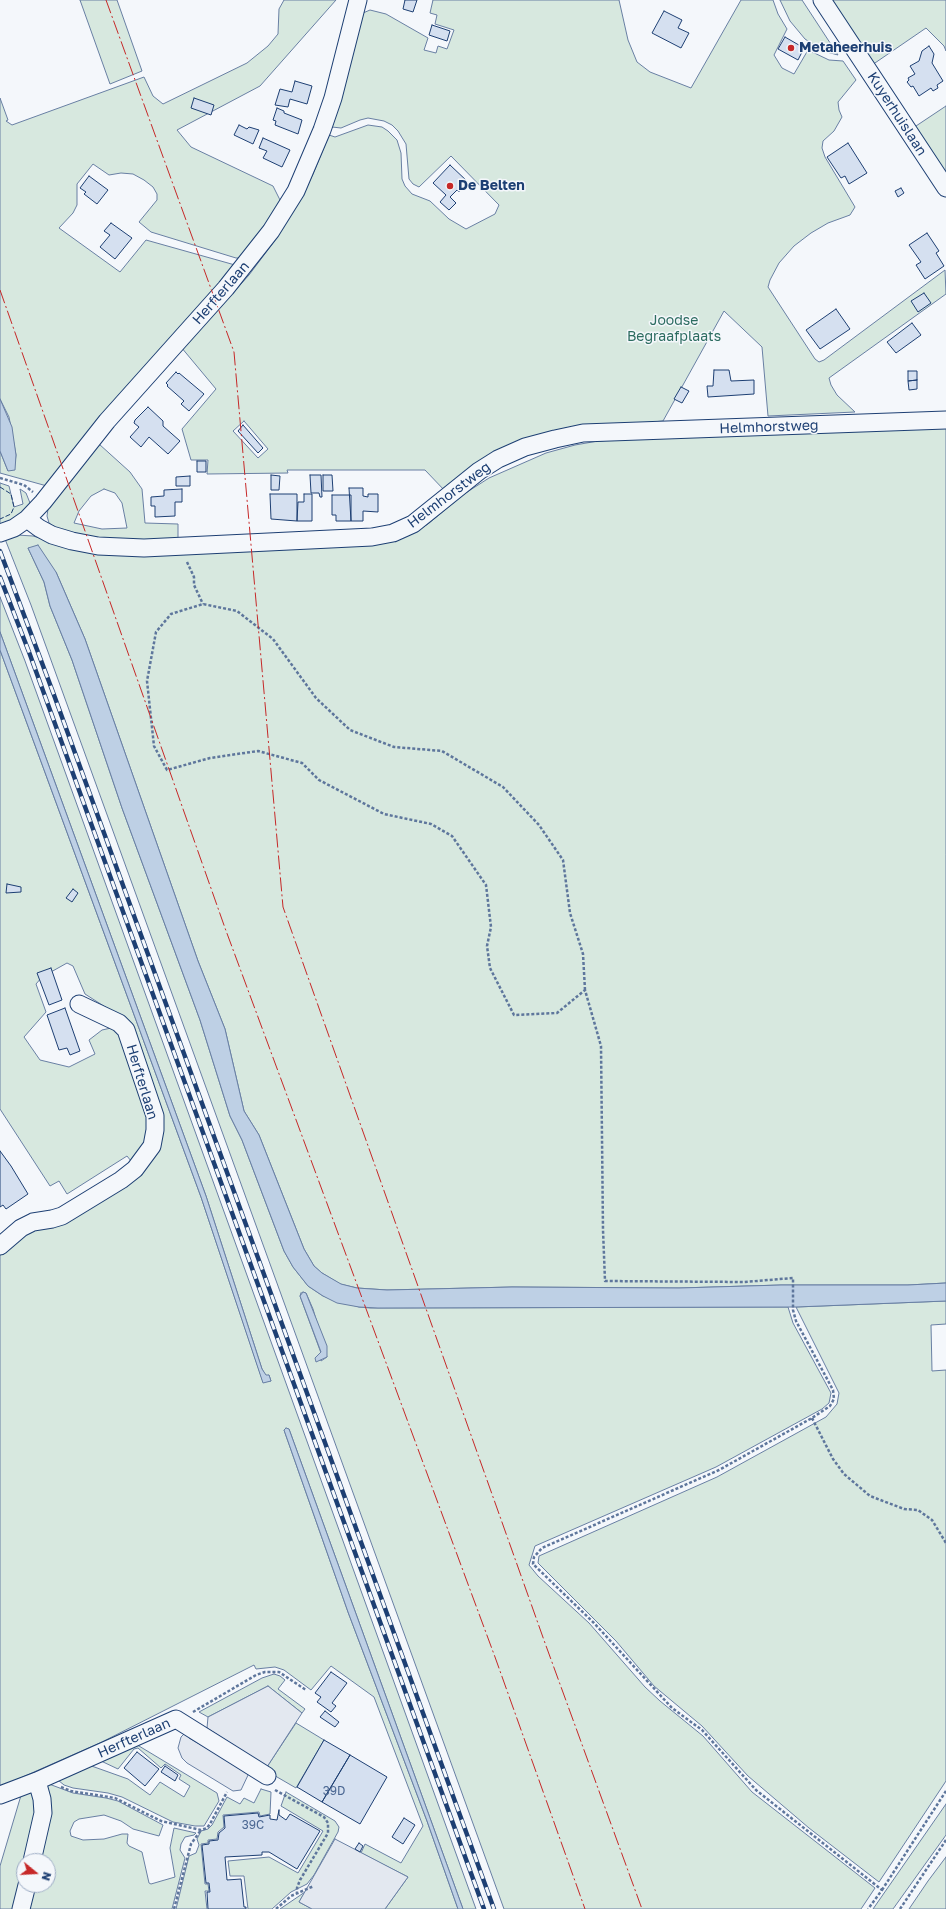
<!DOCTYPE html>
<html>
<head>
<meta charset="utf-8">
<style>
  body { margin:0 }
  #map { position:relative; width:946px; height:1909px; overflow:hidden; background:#f4f7fb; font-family:"Golos Text",sans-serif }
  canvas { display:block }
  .north { position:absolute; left:16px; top:1853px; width:40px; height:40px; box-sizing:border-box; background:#f4f7fb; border:1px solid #9eadc5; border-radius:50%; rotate:108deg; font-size:11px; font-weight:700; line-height:16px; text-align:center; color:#1d3f73 }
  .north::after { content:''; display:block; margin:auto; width:14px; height:18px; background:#c62828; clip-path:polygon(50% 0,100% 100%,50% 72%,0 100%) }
</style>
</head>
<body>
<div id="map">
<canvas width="946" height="1909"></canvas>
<div class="north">N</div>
</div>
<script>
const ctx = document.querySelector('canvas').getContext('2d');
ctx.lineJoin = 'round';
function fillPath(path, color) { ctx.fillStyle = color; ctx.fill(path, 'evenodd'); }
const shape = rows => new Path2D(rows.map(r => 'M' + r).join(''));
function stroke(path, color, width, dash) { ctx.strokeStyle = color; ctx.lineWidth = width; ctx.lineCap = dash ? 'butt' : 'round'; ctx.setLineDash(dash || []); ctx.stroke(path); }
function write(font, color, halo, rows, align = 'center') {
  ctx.font = font + ' "Golos Text",sans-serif'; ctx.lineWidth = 3; ctx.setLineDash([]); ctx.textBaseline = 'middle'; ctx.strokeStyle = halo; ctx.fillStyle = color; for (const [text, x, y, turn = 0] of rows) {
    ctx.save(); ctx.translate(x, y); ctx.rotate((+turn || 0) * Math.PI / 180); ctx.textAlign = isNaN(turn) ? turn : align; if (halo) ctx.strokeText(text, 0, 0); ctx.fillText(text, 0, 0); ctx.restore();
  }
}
const green = shape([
  [80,0,117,0,142,71,110,84,80,0],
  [284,0,336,0,260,86,177,130,191,147,273,186,281,202,243,258,236,258,151,232,139,222,157,200,157,194,153,187,144,180,133,174,121,173,109,175,93,164,77,184,77,205,73,213,59,228,120,272,146,240,235,265,47,486,0,473,0,451,8,471,15,463,16,455,9,417,0,399,0,98,8,120,6,121,12,125,144,77,153,96,163,104,247,63,268,46,278,34,279,9,284,0],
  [433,0,619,0,628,40,637,62,650,72,691,88,741,0,773,0,778,14,787,29,774,55,782,68,794,74,808,50,829,60,843,61,856,80,838,102,839,110,842,117,834,131,823,141,822,148,825,157,855,207,850,215,828,223,811,233,794,246,779,263,770,280,768,287,815,359,819,362,824,360,945,270,946,294,829,378,831,385,837,395,855,412,768,416,762,347,724,311,663,421,578,429,446,492,425,470,287,470,288,473,207,474,208,460,191,460,182,429,216,389,181,347,215,313,249,275,273,243,301,198,313,174,329,135,335,137,368,125,382,127,388,131,397,140,401,153,402,179,405,186,412,194,430,201,449,219,466,229,495,214,499,205,451,156,419,187,413,184,409,179,406,144,398,131,392,125,384,121,368,118,360,120,341,128,332,127,363,13,370,10,386,14,428,38,424,50,436,53,438,46,447,49,454,30,435,24,437,15,430,13,433,0],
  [244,421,268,449,258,458,233,431,244,421],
  [780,0,802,0,838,55,823,51,805,39,790,21,780,0],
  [830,0,946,0,946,51,944,46,926,28,872,65,830,0],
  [946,106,946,177,913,128,946,106],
  [946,426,946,1283,908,1285,781,1285,679,1288,512,1287,387,1290,357,1288,340,1284,322,1273,314,1266,304,1249,259,1135,244,1111,225,1029,198,961,85,639,56,572,28,548,44,582,50,606,72,660,122,808,200,1020,230,1116,242,1140,284,1251,293,1267,308,1286,323,1296,359,1307,370,1308,788,1307,793,1323,831,1393,829,1403,822,1409,716,1467,535,1546,529,1565,538,1576,589,1623,645,1687,660,1701,703,1736,752,1792,875,1888,861,1909,504,1909,31,605,5,539,17,535,33,536,66,546,413,533,428,524,464,494,489,478,546,453,575,445,598,441,669,436,946,426],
  [301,1293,306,1293,313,1309,327,1357,321,1361,319,1356,321,1353,300,1296,301,1293],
  [99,444,130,472,142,489,145,523,178,524,178,542,105,542,56,528,49,523,47,516,48,509,99,444],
  [104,489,115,493,122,503,127,528,102,529,74,523,79,511,91,496,104,489],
  [0,483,9,486,14,507,23,504,20,489,26,493,30,503,29,506,15,518,0,525,0,483],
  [0,597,25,661,476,1909,463,1909,289,1429,284,1430,348,1612,427,1821,458,1909,385,1909,408,1877,361,1853,365,1844,401,1863,423,1826,374,1697,331,1666,311,1690,284,1670,275,1667,256,1669,254,1665,102,1742,0,1787,0,1255,35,1227,55,1226,158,1142,124,1019,85,994,73,966,67,963,42,977,36,984,46,1012,24,1037,40,1060,69,1067,95,1054,89,1040,102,1030,111,1028,120,1033,150,1120,149,1139,131,1161,127,1156,67,1194,59,1181,50,1186,0,1109,0,650,201,1197,263,1382,271,1381,269,1375,266,1376,262,1369,206,1196,0,632,0,597],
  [946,1301,946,1324,931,1325,932,1371,946,1370,946,1781,879,1882,809,1828,748,1776,702,1726,654,1686,616,1641,538,1563,539,1556,717,1477,826,1417,837,1404,839,1393,796,1307,946,1301],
  [274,1674,280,1676,285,1680,278,1689,305,1709,302,1713,268,1686,208,1717,199,1712,262,1678,274,1674],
  [296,1723,324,1740,296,1788,265,1770,296,1723],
  [134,1743,217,1793,219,1801,204,1826,195,1826,173,1822,122,1797,108,1793,73,1788,64,1785,58,1780,86,1764,128,1779,150,1795,160,1782,184,1797,190,1786,179,1779,181,1775,165,1764,161,1768,138,1748,134,1749,118,1769,101,1761,134,1743],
  [49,1784,73,1793,106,1798,118,1801,163,1825,159,1836,133,1829,121,1821,104,1815,79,1819,74,1822,70,1831,71,1836,83,1840,104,1839,122,1834,128,1834,127,1843,129,1846,142,1852,149,1883,151,1884,175,1877,170,1848,174,1828,196,1833,194,1835,185,1837,181,1844,180,1850,185,1858,172,1909,27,1909,32,1885,48,1885,48,1861,38,1861,45,1786,49,1784],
  [261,1789,271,1792,270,1814,260,1816,259,1812,223,1815,224,1827,218,1832,217,1839,208,1840,208,1843,201,1844,205,1884,208,1884,209,1891,205,1891,207,1909,176,1909,189,1856,196,1853,199,1845,197,1839,201,1831,208,1829,212,1825,227,1797,240,1804,244,1798,254,1803,261,1789],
  [29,1790,39,1798,24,1861,24,1879,17,1909,0,1909,0,1866,22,1792,29,1790],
  [286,1792,335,1821,339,1827,338,1832,314,1875,307,1884,291,1892,272,1909,248,1909,244,1876,230,1876,228,1861,269,1857,298,1873,323,1831,281,1806,286,1792],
  [946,1804,946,1835,893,1909,873,1909,946,1804],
  [946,1857,946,1909,909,1909,928,1881,946,1857],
  [305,1892,299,1902,312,1909,280,1909,305,1892]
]);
const parking = shape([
  [268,1686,302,1713,265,1770,252,1757,207,1728,208,1717,268,1686],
  [185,1733,190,1733,189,1738,249,1773,241,1790,233,1791,187,1763,182,1758,178,1748,181,1737,185,1733],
  [335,1839,408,1877,385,1909,312,1909,299,1902,335,1839]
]);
const water = shape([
  [0,399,12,427,16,455,15,470,8,471,0,451,0,399],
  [38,545,56,572,85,639,198,961,225,1029,244,1111,259,1135,304,1249,314,1266,322,1273,341,1284,357,1288,387,1290,512,1287,679,1288,781,1285,908,1285,946,1283,946,1301,796,1307,378,1308,359,1307,337,1303,323,1296,308,1286,293,1267,284,1251,242,1140,230,1116,200,1020,122,808,72,660,50,606,44,582,28,548,38,545],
  [0,632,206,1196,262,1369,266,1375,269,1375,271,1381,263,1383,201,1197,0,650,0,632],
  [303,1292,306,1293,327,1346,327,1357,316,1362,315,1358,321,1352,300,1296,303,1292],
  [286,1428,289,1429,463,1909,458,1909,427,1821,348,1612,284,1430,286,1428]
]);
const building = shape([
  [405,0,417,0,413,12,403,9,405,0],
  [664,11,682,20,678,28,689,33,681,48,652,33,664,11],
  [432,25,450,31,447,41,429,35,432,25],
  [785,37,804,48,798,60,778,49,785,37],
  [929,46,934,54,932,63,943,81,937,85,938,88,933,91,931,88,919,96,913,86,911,87,907,82,909,80,908,78,915,74,910,66,919,61,922,51,929,46],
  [295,81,312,86,307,104,290,99,288,107,275,105,280,89,292,92,295,81],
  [194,98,214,105,211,115,191,108,194,98],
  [277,108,284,111,284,113,302,120,298,134,275,125,276,121,273,120,277,108],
  [239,125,247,129,249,127,259,130,253,144,234,135,239,125],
  [263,138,290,150,282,167,263,158,267,151,259,148,263,138],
  [848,143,867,173,849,184,845,176,841,178,827,157,848,143],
  [450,165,468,182,459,192,457,190,450,197,456,203,449,210,440,202,446,195,433,183,450,165],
  [89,176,108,190,97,204,84,194,86,192,80,188,89,176],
  [901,188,904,193,898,197,895,191,901,188],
  [111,223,132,238,115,259,100,247,110,235,104,231,111,223],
  [927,233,939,251,936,253,944,266,925,279,916,265,921,262,909,245,927,233],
  [924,293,931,303,918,312,911,301,924,293],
  [836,309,850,329,820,349,806,330,836,309],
  [912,323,921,335,896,353,887,342,912,323],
  [714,370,729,370,731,381,754,380,754,394,708,397,707,386,713,386,714,370],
  [908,371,917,371,917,380,908,381,908,371],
  [176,372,178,374,179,373,204,394,189,411,181,404,184,401,167,386,168,385,166,383,176,372],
  [917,380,917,389,909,390,908,381,917,380],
  [681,387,689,391,682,403,674,399,681,387],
  [148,407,163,421,163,426,180,441,168,454,149,437,141,447,130,437,139,427,134,423,135,420,148,407],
  [243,425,263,448,258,453,238,431,243,425],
  [197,461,206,461,206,472,197,472,197,461],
  [271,475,280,476,279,490,271,490,271,475],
  [310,475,321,475,322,497,320,497,319,493,311,493,310,475],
  [323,475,332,475,333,491,323,491,323,475],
  [190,476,190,486,176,486,176,477,190,476],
  [349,488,363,488,363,496,368,497,368,494,378,494,378,512,363,511,363,521,351,521,349,488],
  [182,489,182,502,175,502,175,516,155,517,155,506,151,506,151,497,164,496,164,490,182,489],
  [270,494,297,494,297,521,271,519,270,494],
  [304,494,312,494,312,521,297,521,298,502,304,502,304,494],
  [332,495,351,495,351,521,336,521,336,515,332,515,332,495],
  [7,884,21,887,21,892,6,893,7,884],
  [73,889,78,893,72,902,66,898,73,889],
  [51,968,62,1000,49,1005,37,973,51,968],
  [65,1008,80,1051,70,1055,67,1048,59,1050,47,1015,65,1008],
  [0,1151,11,1166,28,1194,6,1209,3,1205,0,1207,0,1151],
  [331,1672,347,1683,332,1703,336,1706,331,1712,317,1702,321,1697,315,1693,331,1672],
  [325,1711,339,1722,335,1727,320,1717,325,1711],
  [324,1740,350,1755,322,1802,297,1787,324,1740],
  [137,1752,159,1769,145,1786,124,1768,137,1752],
  [350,1755,387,1777,360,1824,322,1802,350,1755],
  [165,1766,178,1775,175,1781,161,1772,165,1766],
  [279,1810,279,1815,286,1820,290,1814,320,1831,297,1869,269,1852,262,1852,262,1855,225,1857,227,1880,241,1879,244,1907,246,1907,246,1909,208,1909,207,1892,210,1892,209,1883,206,1883,202,1845,209,1844,209,1841,218,1840,219,1833,225,1828,224,1816,258,1813,259,1817,270,1815,270,1819,277,1820,279,1810],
  [404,1818,415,1825,403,1844,392,1837,404,1818],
  [359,1843,363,1846,360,1852,355,1849,359,1843]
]);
const path = shape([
  [0,478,24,485,33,492],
  [187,562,194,577,194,585,203,604],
  [585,990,583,954,570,913,563,860,539,825,503,787,442,751,394,747,350,730,316,698,273,639,237,611,203,604,171,614,156,632,147,681,154,746,167,770,210,758,258,751,302,763,319,780,384,814,431,824,452,836,486,885,491,927,487,946,490,968,514,1015,557,1013,585,990,601,1046,603,1230,605,1281,744,1282,793,1278,793,1310,796,1321,833,1390,834,1399,830,1406,812,1418,719,1470,542,1548,534,1557,533,1564,594,1623,672,1708,702,1730,756,1790,882,1890,868,1909],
  [812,1418,833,1459,844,1474,870,1496,904,1509,918,1510,932,1520,946,1543],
  [193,1712,256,1675,265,1672,279,1672,306,1690],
  [61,1787,71,1791,115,1798,161,1821,201,1830,207,1828,210,1824,227,1792],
  [275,1790,324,1817,328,1823,328,1833,300,1880,297,1888,297,1893],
  [882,1890,946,1791],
  [174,1909,191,1844,201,1830],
  [276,1909,291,1896,314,1886],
  [900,1909,946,1840]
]);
const minor = shape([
  [822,0,946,188],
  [27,519,39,528,52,535,72,541,98,546,144,548,372,537,393,533,413,524,479,471,498,459,525,447,555,439,583,433,946,420],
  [0,533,14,528,27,519,43,502,107,421,226,288,271,231,296,191,322,130,333,98,358,0],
  [0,1246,21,1228,33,1222,52,1219,62,1216,121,1180,135,1169,152,1146,155,1130,155,1116,126,1030,119,1023,79,1004],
  [0,1795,37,1781,176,1719,267,1776],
  [32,1861,43,1813,42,1799,37,1781],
  [21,1909,27,1885]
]);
const rail = shape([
  [0,551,54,695,494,1909],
  [0,577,29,652,484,1909]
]);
const fence = shape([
  [0,487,11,494,14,507,11,514,0,519]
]);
const power = shape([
  [106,0,234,352,283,907,545,1643,642,1909],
  [0,290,225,928,495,1657,585,1909]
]);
const markers = [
  [791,48,4,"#c62828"],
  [450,186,4,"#c62828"]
];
const numberNames = [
  ["39D",334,1791],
  ["39C",253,1825]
];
const poiNames = [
  ["Metaheerhuis",799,48],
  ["De Belten",458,186]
];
const streetNames = [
  ["Kuyerhuislaan",897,114,57],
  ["Herfterlaan",221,293,-49],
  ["Helmhorstweg",769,427,-2],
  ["Helmhorstweg",449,495,-37],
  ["Herfterlaan",142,1082,73],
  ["Herfterlaan",134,1738,-24]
];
const parkNames = [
  ["Joodse",674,321],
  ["Begraafplaats",674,337]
];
fillPath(green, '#d7e8df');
stroke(green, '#687fa3', 1);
fillPath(parking, '#e3e8f0');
stroke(parking, '#687fa3', 1);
fillPath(water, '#bed0e5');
stroke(water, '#687fa3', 1);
fillPath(building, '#d5e0f0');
stroke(building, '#1d3f73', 1);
stroke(minor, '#1d3f73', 19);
stroke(path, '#5e769c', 2.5, [3, 2]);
stroke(minor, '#f4f7fb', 17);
stroke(rail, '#1d3f73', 4.5);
stroke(rail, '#f4f7fb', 3, [9]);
stroke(fence, '#1d3f73', 1, [5, 2]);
stroke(power, '#c62828', 1, [14, 3, 2, 3]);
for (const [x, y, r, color] of markers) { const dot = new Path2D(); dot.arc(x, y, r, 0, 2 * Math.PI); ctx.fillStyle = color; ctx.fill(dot); stroke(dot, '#f4f7fb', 1.5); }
write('12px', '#4b6792', null, numberNames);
write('bold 14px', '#1d3f73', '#f4f7fb', poiNames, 'left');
write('14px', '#1d3f73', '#f4f7fb', streetNames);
write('14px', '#2c6c60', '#f4f7fb', parkNames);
</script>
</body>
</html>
